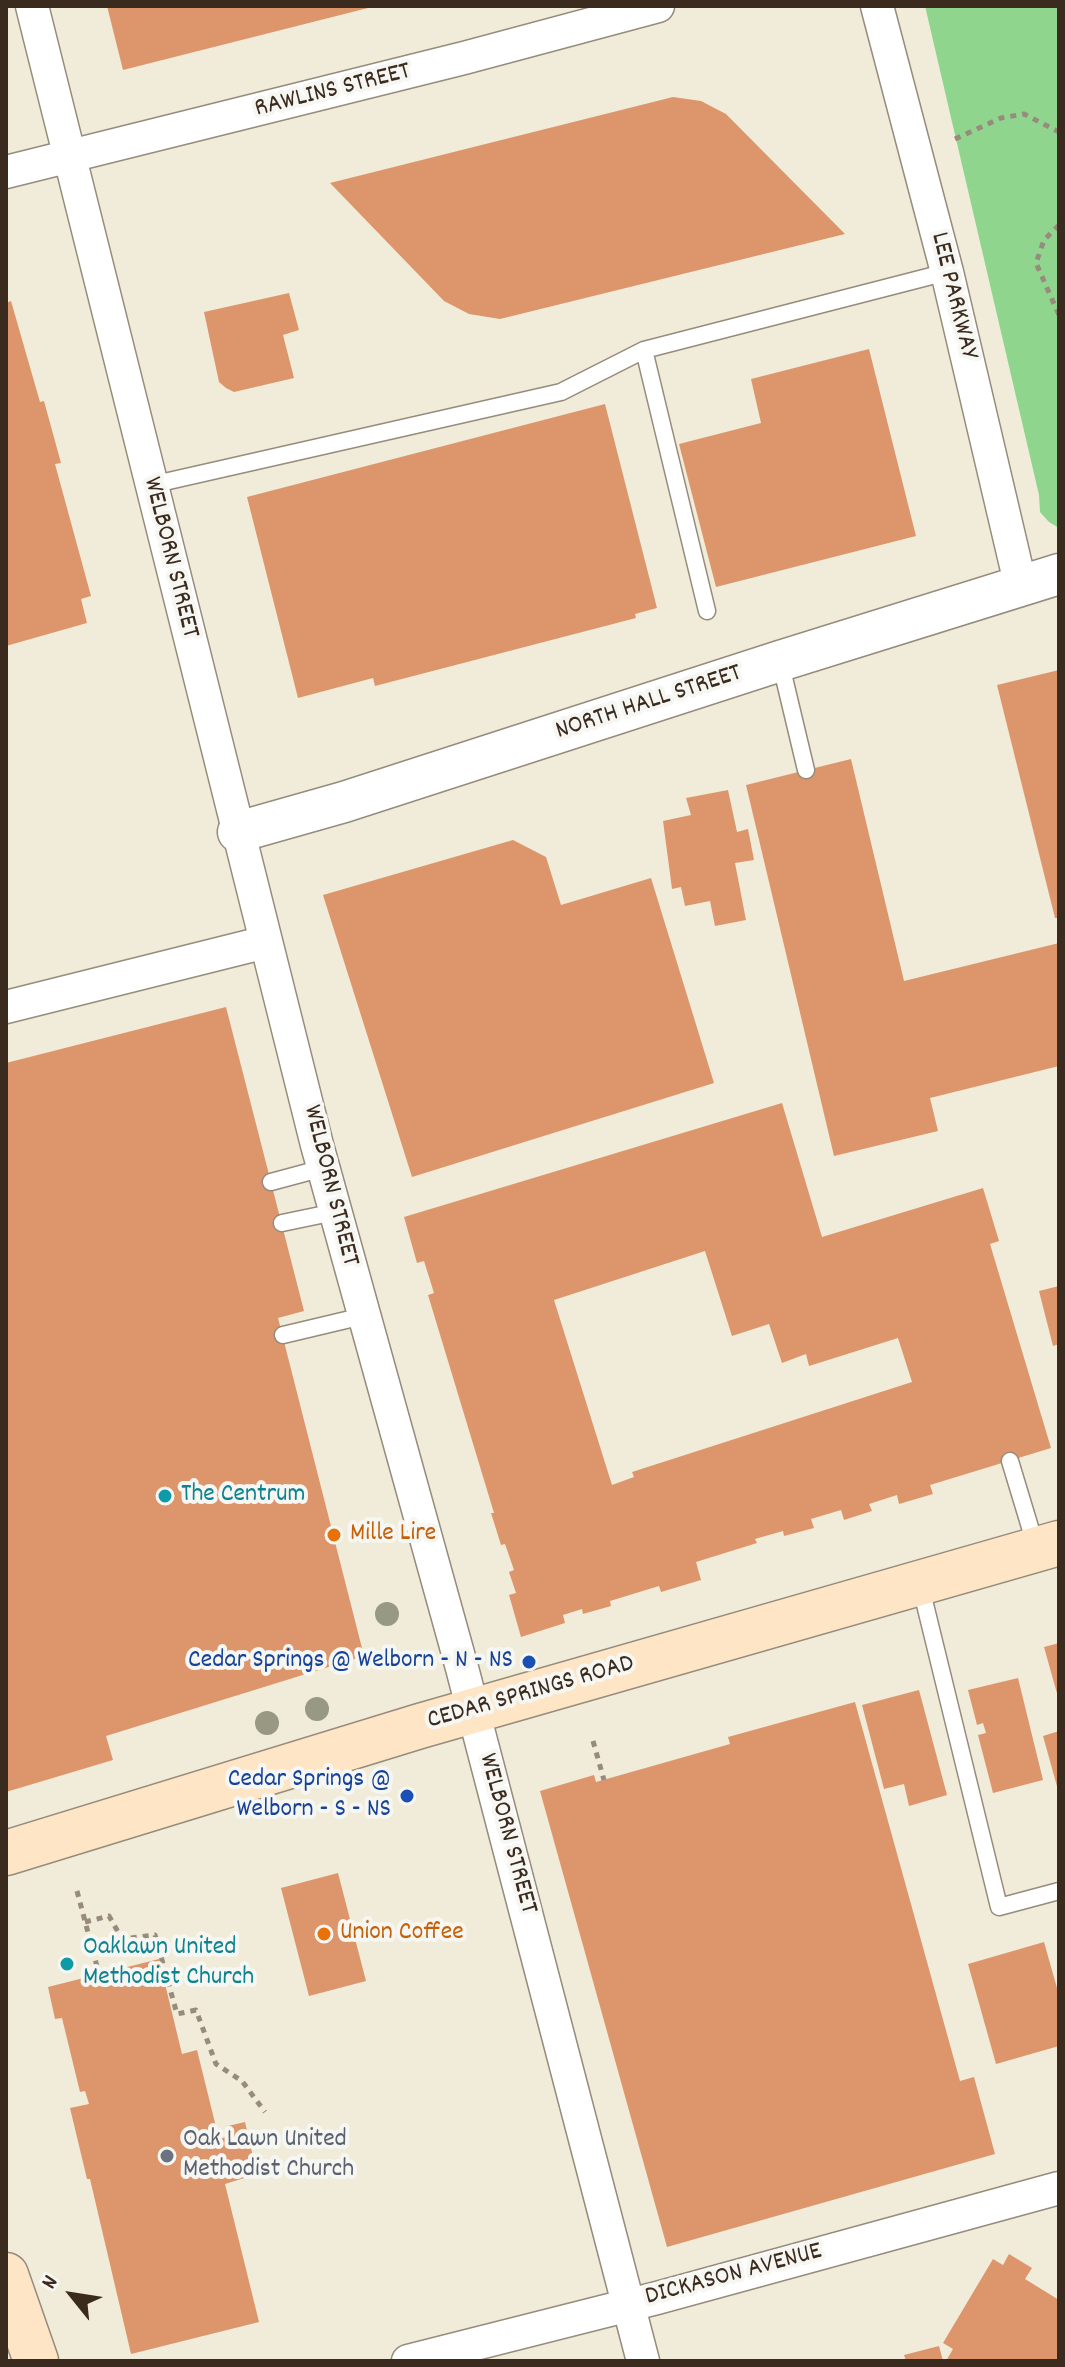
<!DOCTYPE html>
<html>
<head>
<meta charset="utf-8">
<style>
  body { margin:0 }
  #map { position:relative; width:1065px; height:2367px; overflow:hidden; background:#f0ecd9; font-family:Dekko,sans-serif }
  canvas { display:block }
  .frame { position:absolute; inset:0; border:8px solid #3b2a1e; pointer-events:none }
  .north { position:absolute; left:32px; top:2255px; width:80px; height:80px; -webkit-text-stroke:6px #f6f6f2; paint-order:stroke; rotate:300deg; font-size:22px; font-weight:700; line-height:32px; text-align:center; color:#3b2a1e }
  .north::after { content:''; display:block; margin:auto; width:28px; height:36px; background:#3b2a1e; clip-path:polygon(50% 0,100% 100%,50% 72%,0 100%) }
</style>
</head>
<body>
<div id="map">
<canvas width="1065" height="2367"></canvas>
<div class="frame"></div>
<div class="north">N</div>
</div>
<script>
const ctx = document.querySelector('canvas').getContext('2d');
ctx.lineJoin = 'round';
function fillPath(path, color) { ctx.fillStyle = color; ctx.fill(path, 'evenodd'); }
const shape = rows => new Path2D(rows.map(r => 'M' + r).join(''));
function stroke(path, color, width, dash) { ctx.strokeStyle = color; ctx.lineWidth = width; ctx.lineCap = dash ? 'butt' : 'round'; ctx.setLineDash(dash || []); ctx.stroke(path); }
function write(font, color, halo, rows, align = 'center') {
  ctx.font = font + ' Dekko,sans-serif'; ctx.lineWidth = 8; ctx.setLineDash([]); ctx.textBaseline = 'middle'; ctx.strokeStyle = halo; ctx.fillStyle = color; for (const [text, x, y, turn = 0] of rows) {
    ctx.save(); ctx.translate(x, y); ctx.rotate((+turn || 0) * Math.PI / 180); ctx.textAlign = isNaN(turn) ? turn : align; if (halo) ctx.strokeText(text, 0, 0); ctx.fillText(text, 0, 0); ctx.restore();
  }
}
const green = shape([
  [925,6,1059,6,1059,528,1049,522,1040,512,1039,495]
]);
const building = shape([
  [107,6,371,6,372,7,123,70],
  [673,97,701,101,726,114,845,234,500,319,469,314,444,301,330,183],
  [289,293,299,330,283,335,294,378,234,392,226,388,219,382,204,312],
  [11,301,40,402,44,401,61,463,55,464,91,596,81,599,87,623,6,646,6,303],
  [869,349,916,536,716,587,679,444,761,423,751,379],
  [605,404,657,608,635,614,636,618,375,686,373,678,298,698,247,497],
  [1059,670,1059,918,1055,918,997,685],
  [851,759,904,981,1059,943,1059,1066,930,1098,938,1131,834,1156,746,785],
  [728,790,737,832,748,829,754,860,735,863,746,920,715,926,710,901,685,906,681,887,672,889,663,821,691,815,686,798],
  [513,840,546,857,561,905,651,878,714,1083,412,1177,323,895],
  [226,1007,304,1311,278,1318,364,1656,106,1736,113,1760,6,1792,6,1063],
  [782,1103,822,1237,983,1188,999,1241,990,1244,1051,1448,930,1485,933,1494,899,1504,897,1495,869,1504,872,1511,844,1520,841,1510,811,1519,814,1528,784,1536,783,1531,755,1539,757,1543,696,1562,701,1580,661,1592,659,1586,610,1601,611,1606,583,1614,582,1609,563,1615,565,1623,521,1637,509,1595,516,1593,509,1572,514,1570,505,1544,501,1545,491,1513,494,1513,428,1295,434,1293,424,1261,417,1263,404,1217],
  [705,1251,732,1336,769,1324,782,1363,806,1354,809,1366,898,1338,912,1382,632,1472,634,1477,612,1485,554,1300],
  [1059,1286,1059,1344,1053,1346,1039,1291],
  [1059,1643,1059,1697,1058,1697,1044,1647],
  [1018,1678,1043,1780,993,1793,978,1735,986,1733,983,1723,977,1725,968,1690],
  [919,1690,947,1795,909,1806,904,1784,884,1789,862,1705],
  [855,1702,960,2081,974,2077,995,2154,667,2247,540,1791,594,1775,596,1782,730,1744,728,1737],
  [1059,1731,1059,1790,1058,1790,1043,1736],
  [338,1873,366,1981,309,1996,281,1888],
  [1044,1942,1059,1995,1059,2046,996,2064,968,1964],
  [159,1959,182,2054,197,2050,219,2139,230,2136,228,2126,245,2122,257,2174,225,2184,259,2322,131,2354,90,2179,87,2179,70,2108,89,2104,85,2091,80,2092,62,2018,55,2019,48,1987],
  [1009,2254,1032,2268,1025,2279,1059,2300,1059,2361,946,2361,953,2349,943,2343,993,2259,1003,2265],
  [939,2346,943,2361,906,2361,904,2355]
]);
const path = shape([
  [955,139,1001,118,1024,114,1059,132],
  [1059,225,1044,240,1036,263,1059,315],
  [593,1741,604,1780],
  [77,1891,99,1974],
  [85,1922,109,1916,122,1939,155,1935,177,2014,196,2010,216,2064,242,2081,265,2112]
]);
const service = shape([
  [644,350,707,611],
  [151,485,561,392,644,350,947,272],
  [780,661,806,770],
  [271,1182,323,1168],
  [282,1223,335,1212],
  [283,1335,363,1316],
  [1010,1461,1036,1547],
  [920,1584,999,1907,1059,1891]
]);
const minor = shape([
  [32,6,317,1145,462,1668,643,2361],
  [877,6,947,272,1021,587],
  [6,172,464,58,658,6],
  [6,1007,266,942],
  [408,2361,657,2298,1059,2188]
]);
const tertiary = shape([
  [238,832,344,802,780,661,1059,574]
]);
const secondary = shape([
  [6,1853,420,1726,1059,1543],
  [6,2275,36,2361]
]);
const trees = [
  [387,1614],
  [317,1709],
  [267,1723]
];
const markers = [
  [165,1496,8,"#0f9aa8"],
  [334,1535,8,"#e8710a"],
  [529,1662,8,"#1a4fb4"],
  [407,1796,8,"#1a4fb4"],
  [324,1934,8,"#e8710a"],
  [67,1964,8,"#0f9aa8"],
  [167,2156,8,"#6b7280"]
];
const streetNames = [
  ["RAWLINS STREET",333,92,-14],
  ["LEE PARKWAY",952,296,76],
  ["WELBORN STREET",169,558,76],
  ["NORTH HALL STREET",649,704,-18],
  ["WELBORN STREET",329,1186,76],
  ["CEDAR SPRINGS ROAD",531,1694,-16],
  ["WELBORN STREET",506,1834,75],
  ["DICKASON AVENUE",734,2276,-15]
];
const cultureNames = [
  ["The Centrum",181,1496],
  ["Oaklawn United",83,1949],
  ["Methodist Church",83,1979]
];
const foodNames = [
  ["Mille Lire",350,1535],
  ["Union Coffee",340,1934]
];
const transitNames = [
  ["Cedar Springs @ Welborn - N - NS",513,1662],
  ["Cedar Springs @",391,1781],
  ["Welborn - S - NS",391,1811]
];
const worshipNames = [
  ["Oak Lawn United",183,2141],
  ["Methodist Church",183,2171]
];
fillPath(green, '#90d58e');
fillPath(building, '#dd966b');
stroke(service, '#968b7c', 19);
stroke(minor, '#968b7c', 35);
stroke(tertiary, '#968b7c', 43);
stroke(secondary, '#968b7c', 47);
stroke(path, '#968b7c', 5, [6, 6]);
stroke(service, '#fff', 16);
stroke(minor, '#fff', 32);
stroke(tertiary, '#fff', 40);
stroke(secondary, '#fde5c5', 44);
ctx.fillStyle = '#989982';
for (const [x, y] of trees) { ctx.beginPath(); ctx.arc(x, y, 12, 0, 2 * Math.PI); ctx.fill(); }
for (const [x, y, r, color] of markers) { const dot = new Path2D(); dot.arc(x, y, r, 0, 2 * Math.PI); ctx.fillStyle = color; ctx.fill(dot); stroke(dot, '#f6f6f2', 3); }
write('26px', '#3b2a1e', '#f6f6f2', streetNames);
write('26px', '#0d838f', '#f6f6f2', cultureNames, 'left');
write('26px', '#c56008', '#f6f6f2', foodNames, 'left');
write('26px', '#164399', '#f6f6f2', transitNames, 'right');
write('26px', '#5b616d', '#f6f6f2', worshipNames, 'left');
</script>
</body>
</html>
